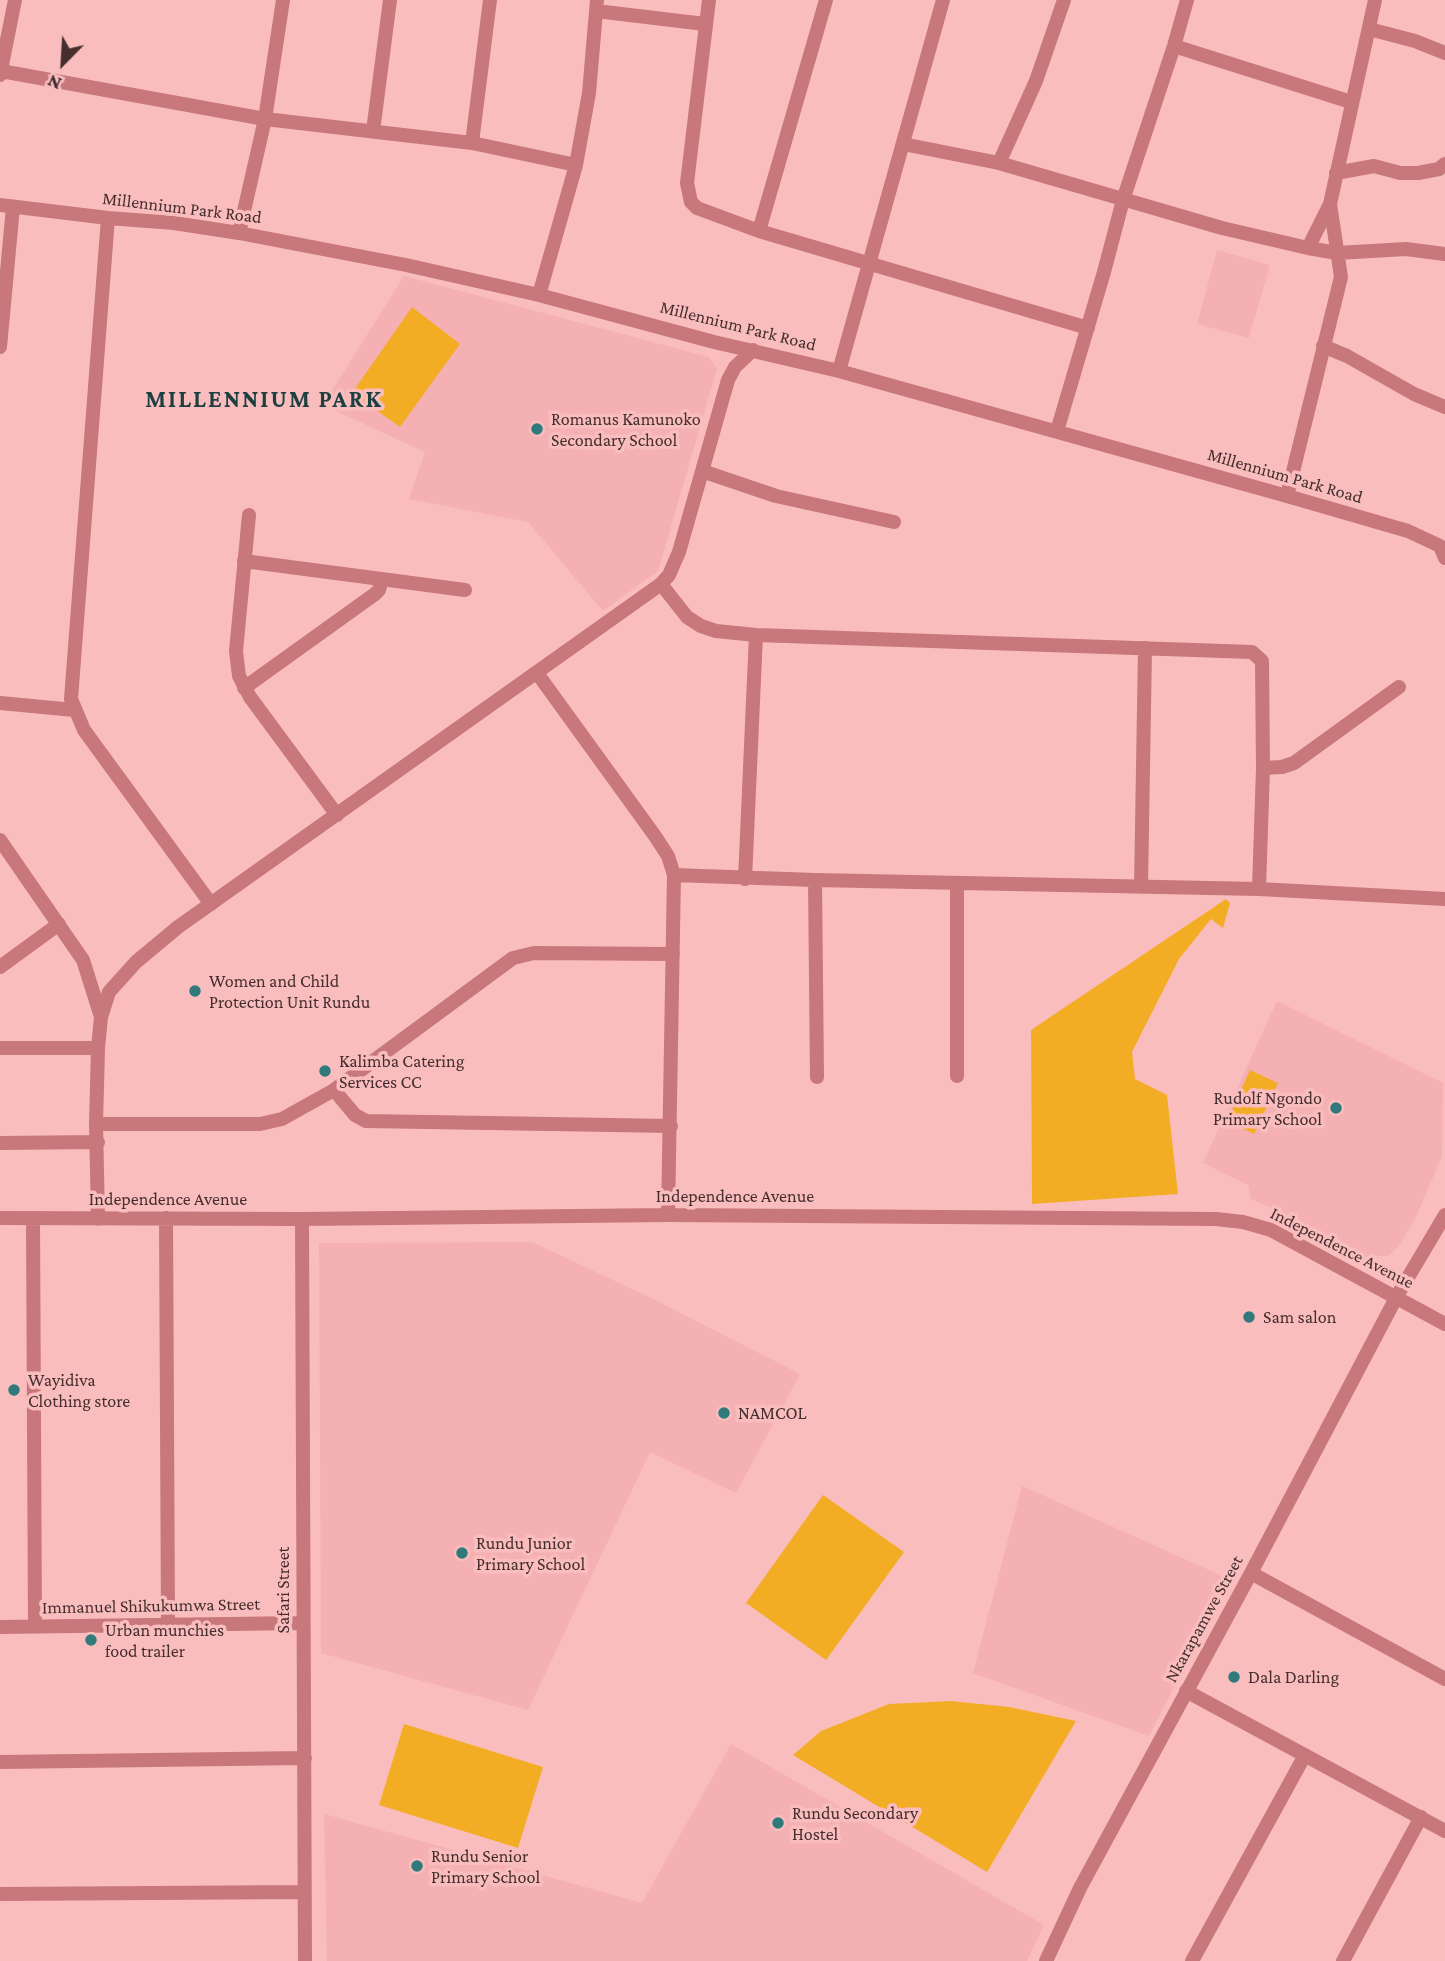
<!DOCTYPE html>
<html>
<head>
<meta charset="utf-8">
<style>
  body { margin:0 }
  #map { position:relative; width:1445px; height:1961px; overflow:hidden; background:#f9bdbe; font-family:"Crimson Pro",serif }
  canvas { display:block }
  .north { position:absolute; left:28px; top:28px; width:70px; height:70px; -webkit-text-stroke:5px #f9bdbe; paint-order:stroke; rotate:204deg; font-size:19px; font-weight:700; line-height:28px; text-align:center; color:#462e2f }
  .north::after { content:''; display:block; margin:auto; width:24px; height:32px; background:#462e2f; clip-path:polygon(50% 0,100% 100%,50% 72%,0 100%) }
</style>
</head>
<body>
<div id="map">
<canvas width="1445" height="1961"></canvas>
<div class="north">N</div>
</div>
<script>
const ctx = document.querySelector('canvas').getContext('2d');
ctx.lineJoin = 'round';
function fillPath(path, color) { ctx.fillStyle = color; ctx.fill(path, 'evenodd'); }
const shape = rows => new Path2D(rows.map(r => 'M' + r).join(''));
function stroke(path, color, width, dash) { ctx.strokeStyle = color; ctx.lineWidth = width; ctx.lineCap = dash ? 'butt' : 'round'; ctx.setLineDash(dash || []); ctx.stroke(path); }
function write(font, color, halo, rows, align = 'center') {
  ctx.font = font + ' "Crimson Pro",serif'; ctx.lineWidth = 7; ctx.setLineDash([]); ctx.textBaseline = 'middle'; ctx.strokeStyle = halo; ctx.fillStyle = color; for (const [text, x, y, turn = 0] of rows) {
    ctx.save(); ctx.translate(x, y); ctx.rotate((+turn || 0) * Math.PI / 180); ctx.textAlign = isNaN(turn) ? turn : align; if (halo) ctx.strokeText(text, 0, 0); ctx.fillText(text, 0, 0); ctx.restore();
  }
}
const built = shape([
  [1217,250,1270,265,1249,338,1197,324],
  [404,276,709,357,717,369,658,571,603,611,528,522,409,499,425,452,323,405],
  [1277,1001,1443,1083,1442,1156,1416,1217,1398,1247,1388,1256,1353,1257,1308,1237,1312,1227,1251,1199,1248,1185,1203,1163],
  [532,1242,651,1298,800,1374,736,1493,650,1452,528,1710,321,1653,319,1243],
  [1022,1486,1229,1579,1149,1736,973,1673],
  [731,1744,1044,1925,1027,1961,327,1961,324,1814,642,1903]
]);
const green = shape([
  [412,307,460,344,400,427,352,393],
  [1226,899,1230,903,1223,928,1211,919,1179,959,1132,1052,1135,1079,1167,1095,1178,1194,1032,1204,1031,1030],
  [1250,1070,1278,1083,1254,1134,1227,1121],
  [823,1495,904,1552,826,1660,746,1603],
  [951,1701,1009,1707,1076,1721,987,1872,793,1755,821,1731,889,1704],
  [404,1724,543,1767,518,1848,379,1805]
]);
const minor = shape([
  [709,0,687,183,691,202,697,208,759,231,1088,328],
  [596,11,705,24],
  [1369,29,1415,41,1445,53],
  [1174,46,1351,102],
  [1,71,265,119,472,143,576,165],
  [0,75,15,0],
  [373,131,390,0],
  [472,143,490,0],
  [903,144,999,163,1222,228,1308,248,1337,253,1406,249,1445,254],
  [999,163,1036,81,1064,0],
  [1336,173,1374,166,1400,173,1418,173,1439,169,1445,164],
  [0,205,108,218,174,223,239,233,406,265,539,295,714,342,839,371,1287,496,1408,531,1440,546,1445,558],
  [108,218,71,699,84,730,211,904],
  [759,231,826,0],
  [239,233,265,119,283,0],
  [1308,248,1330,204,1375,0],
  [539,295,576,165,589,93,597,0],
  [1323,346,1347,356,1414,394,1445,407],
  [0,347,13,207],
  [839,371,943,0],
  [1057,431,1104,272,1123,200,1174,46,1187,0],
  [702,471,776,496,894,522],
  [1287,496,1341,277,1330,204],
  [249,515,236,651,239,676,250,697,337,815],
  [244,561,465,590],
  [661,584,687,617,701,626,716,631,756,635,1252,652,1262,661,1263,768,1259,889],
  [537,673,655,836,668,856,674,875,668,1215],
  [244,688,375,594,379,590,382,579],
  [0,703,74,710],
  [1263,768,1282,767,1294,763,1399,687],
  [0,840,83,960,101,1017],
  [674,875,815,880,1259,889,1445,899],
  [745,879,756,635],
  [815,880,817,1077],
  [957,883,957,1076],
  [1141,887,1145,648],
  [0,967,59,924],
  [0,1048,98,1048],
  [334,1090,355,1115,366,1121,671,1126],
  [96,1124,260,1124,282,1119,334,1090,513,958,534,953,673,954],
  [0,1143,98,1142],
  [0,1218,302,1219,668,1215,1216,1219,1243,1222,1271,1230,1445,1324],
  [33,1218,35,1627],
  [166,1218,168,1625],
  [98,1219,96,1124,98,1048,101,1017,109,992,136,962,178,927,661,584,669,575,679,552,728,380,735,367,753,350],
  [302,1219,305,1961],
  [1251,1573,1445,1679],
  [0,1627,303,1623],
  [1186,1691,1445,1831],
  [0,1762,305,1758],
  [0,1894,304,1892],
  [1046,1961,1080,1888,1251,1573,1397,1296,1445,1215],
  [1192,1961,1305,1755],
  [1343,1961,1421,1817]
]);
const markers = [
  [537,429,7,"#317a7c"],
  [195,991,7,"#317a7c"],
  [325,1071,7,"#317a7c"],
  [1336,1108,7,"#317a7c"],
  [1249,1317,7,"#317a7c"],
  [14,1390,7,"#317a7c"],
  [724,1413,7,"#317a7c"],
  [462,1553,7,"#317a7c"],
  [91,1640,7,"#317a7c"],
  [1234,1677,7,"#317a7c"],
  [778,1823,7,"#317a7c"],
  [417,1866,7,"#317a7c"]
];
const streetNames = [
  ["Millennium Park Road",182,208,7],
  ["Millennium Park Road",738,326,14],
  ["Millennium Park Road",1285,476,16],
  ["Independence Avenue",735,1196],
  ["Independence Avenue",168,1199],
  ["Independence Avenue",1342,1248,27],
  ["Safari Street",283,1590,-90],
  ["Immanuel Shikukumwa Street",151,1606,-1],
  ["Nkarapamwe Street",1204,1619,-61]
];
const poiNames = [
  ["Romanus Kamunoko",551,419],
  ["Secondary School",551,440],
  ["Women and Child",209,981],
  ["Protection Unit Rundu",209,1002],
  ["Kalimba Catering",339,1061],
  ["Services CC",339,1082],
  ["Rudolf Ngondo",1322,1098,"right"],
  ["Primary School",1322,1119,"right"],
  ["Sam salon",1263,1317],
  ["Wayidiva",28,1380],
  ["Clothing store",28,1401],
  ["NAMCOL",738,1413],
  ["Rundu Junior",476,1543],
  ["Primary School",476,1564],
  ["Urban munchies",105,1630],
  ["food trailer",105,1651],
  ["Dala Darling",1248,1677],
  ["Rundu Secondary",792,1813],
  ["Hostel",792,1834],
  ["Rundu Senior",431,1856],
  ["Primary School",431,1877]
];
const districtNames = [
  ["MILLENNIUM PARK",264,400]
];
fillPath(built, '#f4b0b2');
fillPath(green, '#f3ad25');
stroke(minor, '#c8777b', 14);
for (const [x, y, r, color] of markers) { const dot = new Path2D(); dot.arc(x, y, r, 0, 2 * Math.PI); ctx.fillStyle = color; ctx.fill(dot); stroke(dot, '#f9bdbe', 2.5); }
write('18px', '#462e2f', '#f9bdbe', streetNames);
write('18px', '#462e2f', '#f9bdbe', poiNames, 'left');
ctx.letterSpacing = '2px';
write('bold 24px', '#1c3f40', '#f9bdbe', districtNames);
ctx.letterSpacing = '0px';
</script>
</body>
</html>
